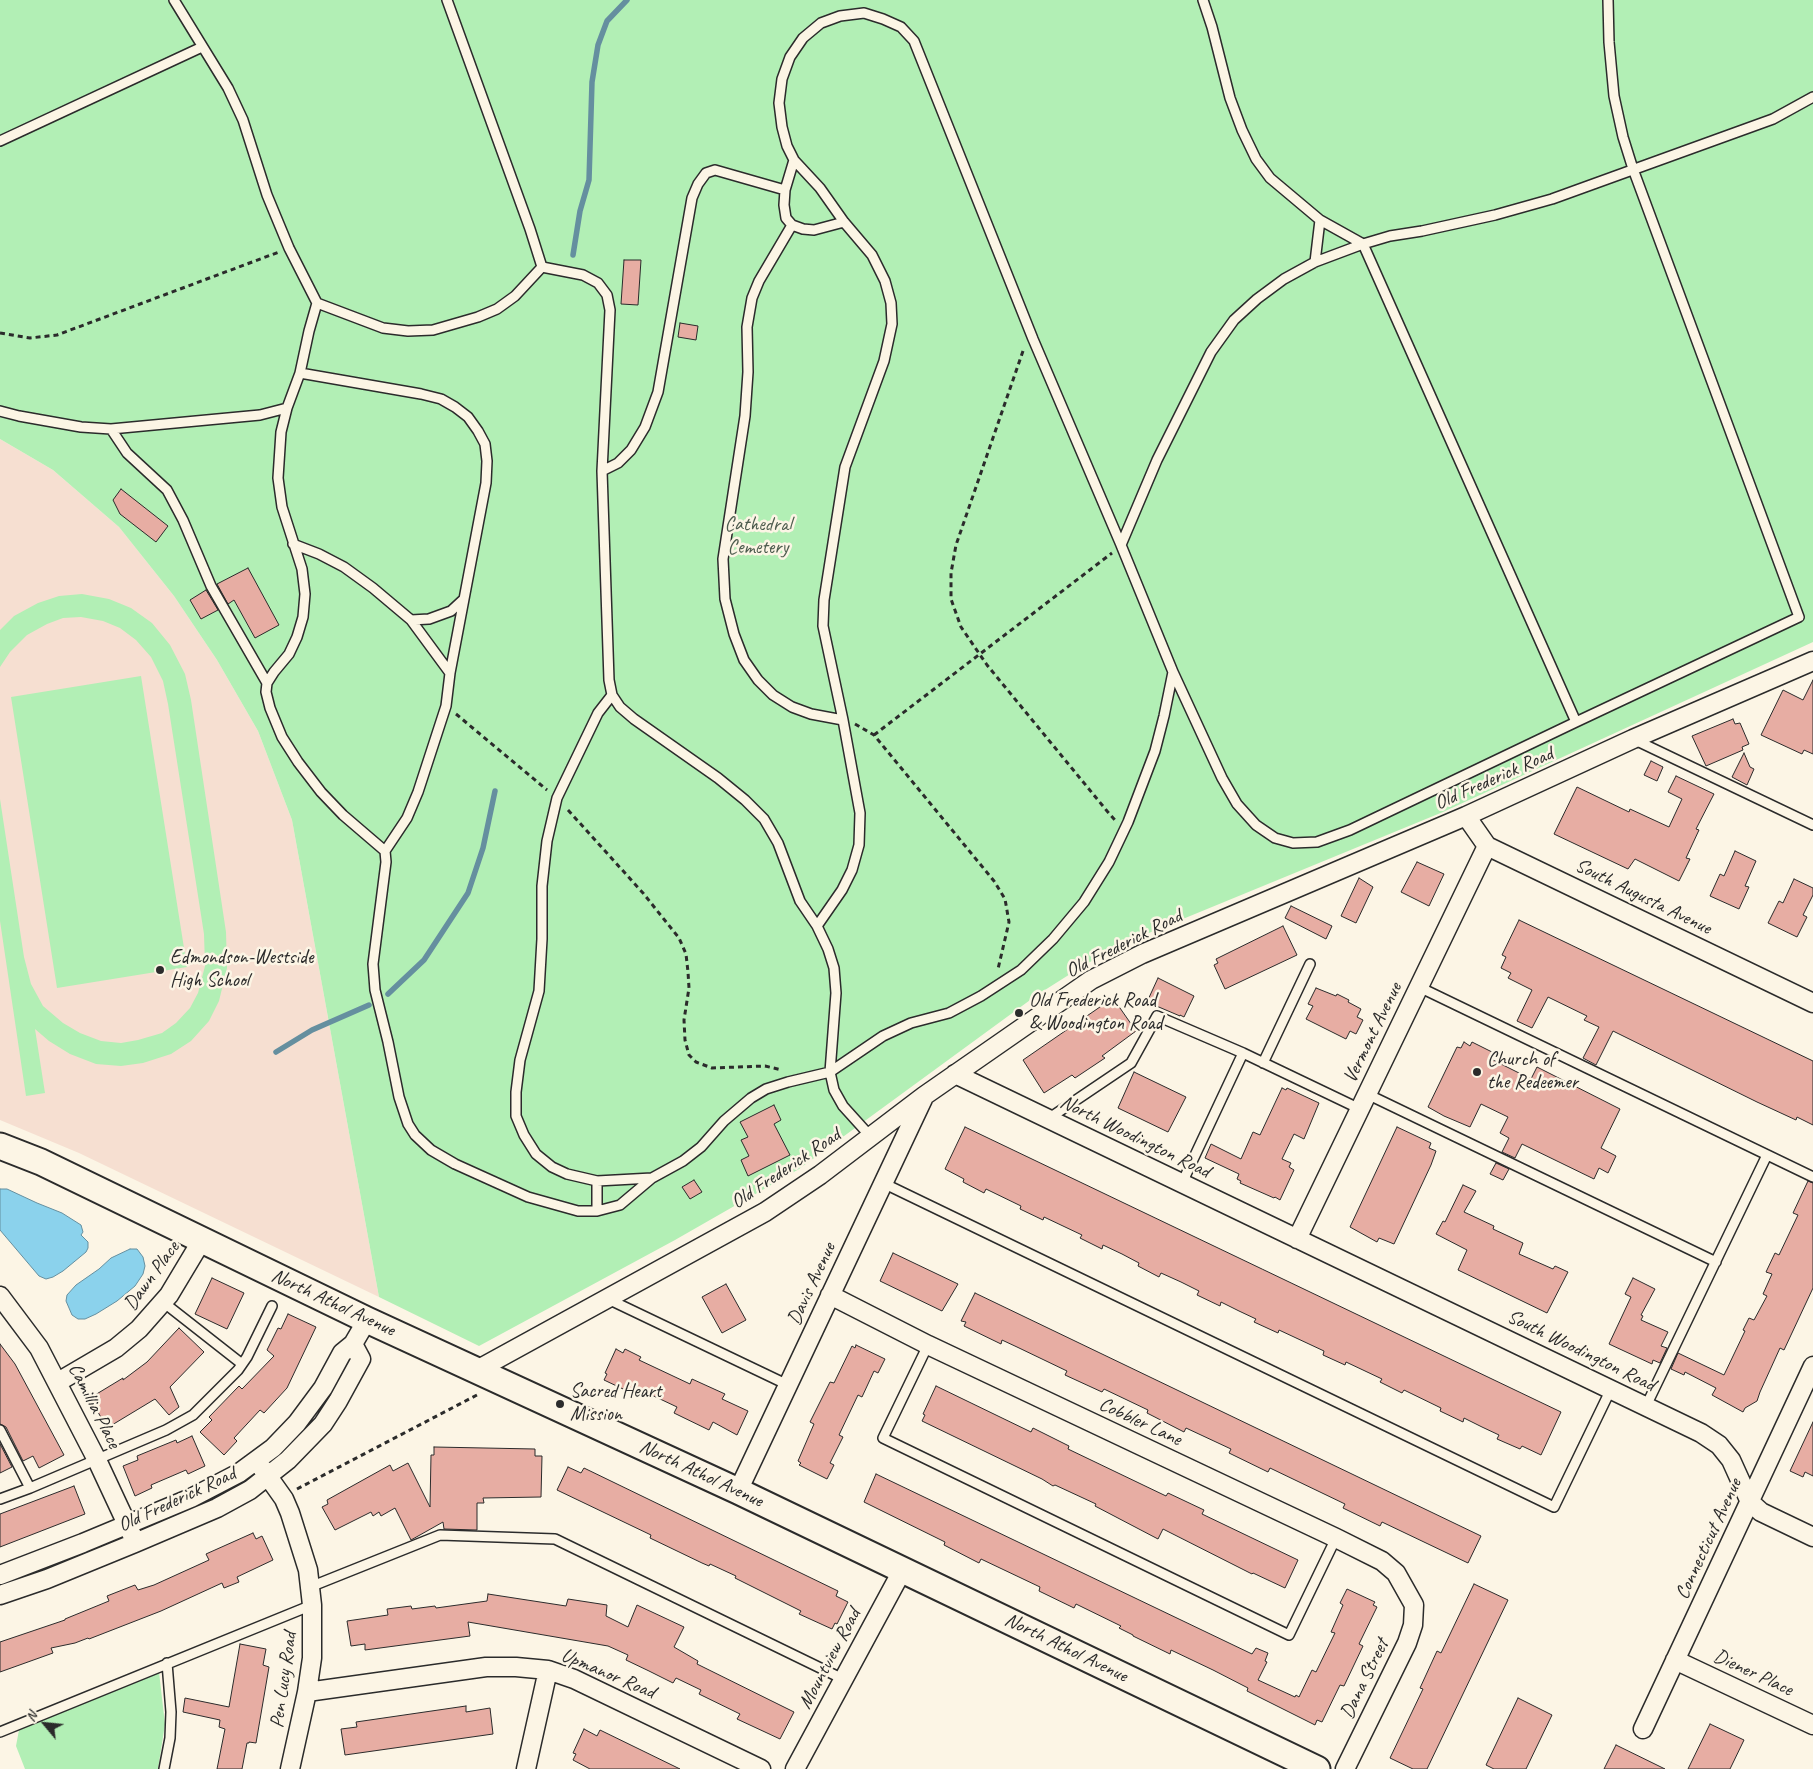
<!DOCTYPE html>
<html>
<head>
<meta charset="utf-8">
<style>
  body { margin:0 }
  #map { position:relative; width:1813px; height:1769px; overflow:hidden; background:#fcf5e5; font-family:Caveat,sans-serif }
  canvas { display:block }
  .north { position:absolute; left:20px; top:1699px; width:50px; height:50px; -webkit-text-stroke:4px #fcf5e5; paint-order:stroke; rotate:298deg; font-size:14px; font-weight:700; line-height:20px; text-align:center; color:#2b2b2b }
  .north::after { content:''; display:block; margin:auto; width:18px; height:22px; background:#2b2b2b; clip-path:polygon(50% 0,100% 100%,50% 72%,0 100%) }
</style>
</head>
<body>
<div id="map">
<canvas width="1813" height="1769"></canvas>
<div class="north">N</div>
</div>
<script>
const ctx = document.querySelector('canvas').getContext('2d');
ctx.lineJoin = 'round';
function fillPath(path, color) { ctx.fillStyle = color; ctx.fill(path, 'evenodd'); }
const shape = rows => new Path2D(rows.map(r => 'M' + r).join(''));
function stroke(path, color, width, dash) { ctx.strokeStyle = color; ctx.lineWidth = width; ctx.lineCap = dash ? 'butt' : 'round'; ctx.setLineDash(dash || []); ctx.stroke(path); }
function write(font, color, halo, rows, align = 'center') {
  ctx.font = font + ' Caveat,sans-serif'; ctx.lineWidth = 5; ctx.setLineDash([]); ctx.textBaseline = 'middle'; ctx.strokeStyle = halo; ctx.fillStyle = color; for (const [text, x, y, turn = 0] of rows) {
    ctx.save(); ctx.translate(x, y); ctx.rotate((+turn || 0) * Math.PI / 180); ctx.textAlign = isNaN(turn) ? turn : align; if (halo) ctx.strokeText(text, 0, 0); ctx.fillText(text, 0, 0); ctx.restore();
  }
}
const built = shape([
  [0,439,53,470,119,527,174,596,217,660,258,731,292,820,379,1297,79,1153,0,1120]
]);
const green = shape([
  [0,0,1813,0,1813,642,1443,812,1139,937,1086,964,1037,995,799,1169,675,1240,479,1346,379,1297,292,820,258,731,217,660,174,596,119,527,53,470,0,439],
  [82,594,109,599,131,608,152,623,170,645,185,674,191,700,226,932,227,968,219,1001,209,1021,191,1041,171,1054,143,1063,121,1066,96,1064,70,1054,49,1041,35,1029,45,1093,26,1096,0,921,0,799,24,957,31,984,43,1006,63,1023,80,1033,101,1041,121,1043,138,1040,162,1033,176,1023,190,1008,198,993,205,966,204,934,168,704,163,681,151,657,136,640,120,628,103,621,81,617,63,618,47,624,27,635,10,652,0,667,0,630,14,616,38,603,59,596],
  [141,676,187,967,57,988,11,697],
  [159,1672,165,1724,158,1769,25,1769,16,1746,19,1730]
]);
const water = shape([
  [0,1189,7,1189,37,1203,62,1213,81,1225,83,1232,81,1235,88,1242,88,1248,86,1252,63,1271,53,1277,46,1279,39,1276,0,1230,0,1189],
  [130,1249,137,1249,143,1257,145,1266,143,1274,135,1286,117,1301,96,1314,85,1319,78,1319,72,1315,66,1301,67,1295,76,1285,99,1269,111,1258,130,1249]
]);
const stream = shape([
  [573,255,580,211,589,180,592,82,598,45,607,21,627,0],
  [388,994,424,960,468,893,483,848,495,791],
  [276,1052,312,1030,369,1005]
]);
const building = shape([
  [624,260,641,260,638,305,621,304,624,260],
  [680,323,698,326,696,340,678,337,680,323],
  [121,489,168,526,156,542,120,514,113,500,121,489],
  [248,568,279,625,255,638,234,600,228,604,217,584,248,568],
  [206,590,218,610,201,619,190,600,206,590],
  [1813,680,1813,754,1804,750,1802,754,1761,735,1783,690,1803,700,1813,680],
  [1733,719,1735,724,1740,723,1749,744,1742,747,1743,750,1706,766,1692,736,1733,719],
  [1744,753,1750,767,1754,769,1747,785,1732,777,1744,753],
  [1651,761,1663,767,1657,781,1644,775,1651,761],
  [1676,776,1714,794,1696,829,1699,830,1686,858,1690,859,1679,881,1635,859,1628,869,1554,834,1577,787,1629,812,1630,809,1669,827,1682,799,1668,792,1676,776],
  [1735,851,1756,861,1745,886,1749,887,1739,909,1710,896,1720,874,1724,876,1735,851],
  [1417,862,1444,874,1429,906,1401,892,1417,862],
  [1359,878,1373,887,1356,923,1341,916,1359,878],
  [1794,879,1813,888,1813,895,1803,915,1807,917,1797,937,1768,923,1779,901,1783,903,1794,879],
  [1291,906,1332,926,1326,939,1285,918,1291,906],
  [1519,920,1813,1061,1813,1125,1797,1117,1796,1120,1757,1102,1613,1031,1596,1065,1583,1058,1599,1027,1584,1020,1587,1016,1548,997,1532,1028,1517,1021,1532,990,1508,978,1511,973,1501,968,1506,957,1502,955,1519,920],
  [1283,926,1297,955,1225,989,1214,965,1218,963,1216,959,1283,926],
  [1158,978,1194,996,1184,1017,1180,1015,1180,1016,1147,1002,1158,978],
  [1316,988,1336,996,1337,994,1349,1000,1348,1002,1361,1009,1357,1017,1363,1020,1356,1034,1350,1031,1346,1039,1306,1019,1313,1006,1308,1004,1316,988],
  [1113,998,1136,1031,1102,1056,1105,1058,1075,1078,1072,1075,1044,1093,1023,1060,1113,998],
  [1464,1042,1470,1046,1472,1042,1494,1053,1491,1059,1531,1079,1537,1067,1620,1109,1601,1148,1616,1156,1608,1173,1599,1168,1594,1179,1522,1144,1515,1158,1502,1152,1509,1138,1500,1133,1508,1117,1481,1104,1470,1127,1444,1116,1428,1107,1457,1047,1461,1048,1464,1042],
  [1134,1072,1186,1097,1168,1132,1118,1108,1134,1072],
  [1282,1088,1286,1090,1287,1088,1319,1103,1304,1139,1294,1134,1282,1159,1291,1163,1289,1167,1294,1170,1280,1200,1275,1197,1274,1198,1240,1183,1241,1181,1237,1179,1239,1174,1205,1158,1211,1144,1241,1159,1253,1132,1260,1135,1282,1088],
  [774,1105,781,1120,774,1124,790,1155,748,1176,741,1160,749,1156,741,1140,748,1137,740,1122,774,1105],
  [965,1127,1561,1412,1541,1455,1522,1446,1520,1449,1497,1439,1499,1435,1482,1427,1464,1418,1463,1422,1440,1411,1441,1408,1404,1390,1402,1393,1380,1382,1382,1379,1346,1362,1345,1365,1323,1355,1324,1351,1279,1330,1278,1333,1254,1322,1256,1319,1239,1311,1221,1302,1220,1306,1197,1295,1199,1291,1181,1282,1161,1273,1159,1277,1138,1266,1139,1263,1122,1254,1103,1245,1102,1249,1080,1238,1082,1235,1044,1217,1043,1220,1020,1209,1021,1206,986,1189,984,1193,963,1182,964,1179,945,1169,965,1127],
  [1397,1127,1431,1143,1429,1148,1436,1151,1431,1165,1394,1244,1379,1238,1377,1242,1350,1227,1397,1127],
  [1496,1163,1509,1169,1503,1180,1490,1174,1496,1163],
  [694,1180,702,1192,690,1199,682,1187,694,1180],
  [1808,1181,1813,1183,1813,1288,1784,1350,1780,1348,1760,1392,1757,1401,1745,1408,1743,1412,1712,1395,1716,1388,1685,1372,1684,1375,1671,1369,1678,1353,1724,1375,1745,1331,1743,1330,1749,1318,1754,1320,1767,1296,1763,1294,1772,1274,1766,1272,1775,1253,1779,1255,1798,1215,1793,1213,1808,1181],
  [1463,1185,1476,1191,1464,1212,1494,1226,1493,1229,1523,1243,1519,1254,1553,1269,1555,1266,1568,1272,1547,1313,1458,1270,1467,1250,1436,1234,1443,1221,1445,1222,1463,1185],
  [893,1253,958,1284,942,1311,880,1281,893,1253],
  [212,1278,244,1293,227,1329,195,1314,212,1278],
  [1633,1278,1655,1289,1641,1315,1643,1316,1641,1320,1668,1332,1661,1346,1667,1348,1660,1363,1653,1360,1652,1364,1609,1344,1631,1297,1625,1294,1633,1278],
  [726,1284,746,1320,722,1333,702,1297,726,1284],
  [975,1293,1481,1536,1468,1563,1382,1522,1380,1526,1343,1508,1345,1504,1270,1468,1268,1472,1229,1453,1231,1449,1186,1428,1184,1432,1147,1413,1148,1410,1104,1389,1102,1392,1065,1375,1067,1371,1017,1347,1002,1340,1001,1344,964,1326,966,1322,961,1321,975,1293],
  [288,1314,316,1327,287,1388,264,1413,260,1410,234,1438,237,1441,224,1455,200,1432,212,1420,209,1417,239,1386,242,1389,274,1356,267,1350,278,1328,281,1329,288,1314],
  [179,1328,204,1352,170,1387,179,1407,169,1415,155,1399,107,1428,90,1398,123,1378,123,1380,147,1362,179,1328],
  [0,1344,15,1364,64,1455,39,1468,33,1456,23,1461,6,1427,0,1424,0,1344],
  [856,1345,885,1359,878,1373,874,1371,862,1397,858,1395,839,1435,843,1437,830,1463,834,1465,827,1479,799,1465,801,1463,798,1461,814,1424,810,1422,830,1382,834,1383,852,1346,855,1348,856,1345],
  [616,1349,623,1353,625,1349,641,1357,639,1360,690,1384,692,1379,725,1394,722,1399,748,1411,737,1435,713,1422,709,1430,674,1413,677,1407,641,1390,638,1396,604,1380,607,1374,605,1373,616,1349],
  [936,1386,1031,1432,1033,1428,1069,1446,1068,1449,1166,1496,1168,1493,1204,1510,1202,1514,1298,1560,1285,1588,1253,1573,1252,1574,1163,1529,1158,1539,1095,1506,1096,1504,1055,1485,1053,1486,1042,1479,922,1421,925,1415,923,1414,936,1386],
  [1813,1422,1813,1476,1805,1472,1803,1477,1790,1471,1813,1422],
  [192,1436,205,1466,188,1474,186,1470,151,1485,152,1488,135,1496,123,1466,138,1460,137,1456,176,1440,177,1443,192,1436],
  [0,1444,12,1467,0,1473,0,1444],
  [434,1447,535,1449,535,1456,542,1456,541,1497,483,1498,484,1503,477,1503,477,1530,444,1529,443,1522,411,1540,395,1508,381,1516,379,1512,373,1516,371,1512,335,1530,322,1507,328,1504,327,1500,390,1465,393,1471,408,1463,430,1507,431,1455,434,1455,434,1447],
  [568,1467,581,1473,584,1468,838,1591,836,1596,848,1602,837,1624,835,1623,832,1629,799,1614,801,1611,735,1578,736,1576,710,1564,709,1566,702,1563,650,1538,651,1535,557,1490,568,1467],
  [876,1474,1252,1654,1256,1648,1268,1653,1265,1661,1267,1662,1258,1680,1295,1697,1296,1695,1299,1697,1312,1670,1316,1672,1335,1633,1331,1632,1343,1605,1340,1603,1347,1589,1375,1602,1373,1605,1377,1607,1359,1644,1363,1646,1344,1686,1340,1685,1322,1722,1317,1720,1315,1725,1247,1691,1248,1688,1213,1670,1171,1650,1170,1654,1133,1636,1133,1635,1119,1628,1121,1626,1076,1604,1074,1608,1039,1591,1040,1587,981,1559,979,1563,944,1545,945,1542,864,1502,876,1474],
  [74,1486,85,1514,0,1547,0,1514,74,1486],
  [253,1533,256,1539,262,1536,273,1560,237,1577,239,1582,224,1588,222,1583,161,1611,89,1639,88,1638,75,1643,51,1648,53,1653,0,1672,0,1642,65,1620,65,1619,109,1601,107,1596,135,1585,138,1590,154,1585,209,1560,206,1554,253,1533],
  [1474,1584,1508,1600,1427,1769,1413,1769,1390,1758,1423,1689,1420,1688,1437,1651,1441,1653,1474,1584],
  [488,1594,566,1606,568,1599,607,1605,606,1616,628,1627,637,1605,684,1627,674,1647,698,1661,697,1664,794,1712,780,1739,737,1719,740,1714,699,1694,701,1690,676,1678,673,1683,649,1671,626,1660,628,1655,608,1646,468,1622,470,1636,365,1650,365,1644,351,1646,347,1621,388,1615,387,1609,411,1606,412,1609,435,1606,436,1608,487,1601,488,1594],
  [240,1644,266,1649,263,1665,269,1667,256,1743,249,1742,249,1743,247,1743,242,1769,217,1769,225,1729,219,1727,220,1720,183,1712,185,1698,229,1707,240,1644],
  [1518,1698,1552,1715,1526,1769,1494,1769,1486,1765,1518,1698],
  [466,1706,466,1712,490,1708,493,1734,345,1755,341,1729,357,1727,356,1722,466,1706],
  [1710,1724,1744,1740,1730,1769,1688,1769,1710,1724],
  [584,1729,597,1736,600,1730,680,1769,590,1769,573,1760,576,1754,573,1753,584,1729],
  [1616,1745,1665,1769,1604,1769,1616,1745]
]);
const path = shape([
  [0,333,30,338,57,335,279,252],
  [1023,351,956,545,951,573,951,599,961,627,987,665,1107,811,1115,820],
  [456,714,547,790],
  [855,724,874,735,994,881,1005,899,1009,922,998,969],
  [874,735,1112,553],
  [568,810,643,893,679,938,686,954,688,972,689,988,684,1020,685,1040,689,1055,696,1062,712,1068,765,1066,782,1070],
  [297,1489,477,1395]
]);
const lane = shape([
  [1203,0,1212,27,1230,98,1242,130,1256,159,1270,178,1320,220,1363,244,1576,722],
  [0,141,202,47],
  [794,160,785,190,784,205,786,218,792,225,803,229,814,230,844,222],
  [792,225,759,281,752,298,747,327,748,372,745,416,723,559,725,599,734,634,744,660,758,680,773,695,792,707,811,714,843,720],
  [1315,262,1320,220],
  [542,267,583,275,598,283,607,295,610,310,602,471,609,680,612,695,598,713,557,798,547,841,542,886,542,939,539,991,520,1060,516,1092,516,1116,524,1135,536,1154,552,1167,567,1174,597,1181,652,1178],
  [317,303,383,328,408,331,433,330,478,317,497,309,515,296,542,267,530,229,447,0],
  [300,373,421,394,441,399,455,407,468,417,478,431,485,444,487,461,486,483,450,673,446,706,418,792,407,818,385,851,386,862,373,964,375,990,388,1042,399,1097,408,1124,415,1135,431,1150,455,1164,528,1197,578,1211,597,1211,620,1205,652,1178,683,1161,701,1147,724,1121,751,1098,766,1089,788,1082,830,1072,883,1036,911,1023,949,1013,981,996,1021,970,1053,939,1084,902,1109,862,1128,822,1155,751,1164,716,1173,672,1121,545,1157,460,1211,352,1234,320,1257,299,1284,279,1315,262,1363,244,1390,236,1422,231,1495,215,1552,199,1773,119,1813,97],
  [287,408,281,432,278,478,282,507,302,569,305,594,303,617,297,637,289,654,274,672,267,683,266,692,270,708,282,737,298,762,321,792,343,815,385,851],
  [0,411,19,416,81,427,111,429,260,415,287,408,300,373,309,331,317,303,289,248,267,195,243,120,228,88,174,0],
  [111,429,127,453,167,490,183,520,211,586,267,683],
  [602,471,618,463,631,450,645,427,658,392,692,198,698,184,706,173,715,170,785,190],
  [293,544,319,554,344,567,373,588,411,620,450,673],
  [411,620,429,619,451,611,464,599],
  [1173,672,1222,778,1237,804,1256,825,1275,838,1293,843,1317,842,1350,830,1576,722,1799,617,1633,169,1623,137,1614,96,1609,42,1608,0],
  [612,695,620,707,634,719,718,778,745,800,764,819,778,843,800,901,817,926,828,949,834,968,836,993,830,1072,834,1090,843,1106,871,1137],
  [1633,739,1813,825],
  [817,926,842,890,852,870,859,845,860,813,843,720,823,626,824,600,845,467,884,361,892,324,891,303,885,281,872,255,844,222,820,188,794,160,787,146,782,127,779,103,782,79,790,57,803,38,821,23,840,16,864,13,883,19,901,27,914,41,1033,339,1121,545],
  [1419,987,1813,1177],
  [1263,1063,1310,964],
  [1367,1094,1716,1262],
  [1048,1119,1131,1063,1157,1016,1243,1053,1360,1109],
  [883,1183,1554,1507,1611,1389],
  [1182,1183,1243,1053],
  [597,1211,597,1181],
  [608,1299,788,1385],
  [163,1302,242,1364],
  [928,1345,883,1438,1289,1635,1336,1538],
  [1646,1406,1767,1155],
  [0,1430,30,1488,0,1499],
  [30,1488,166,1430,193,1415,238,1370,247,1357,272,1306],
  [310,1587,440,1535,555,1539,843,1679],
  [0,1732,312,1605],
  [164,1769,170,1738,171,1712,167,1663]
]);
const street = shape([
  [1466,816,1487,846,1813,1003],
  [955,1074,1701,1433,1719,1445,1731,1460,1750,1502,1761,1512,1813,1537],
  [1297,1239,1487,846],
  [830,1295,928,1345,1336,1538,1382,1561,1396,1573,1414,1605,1413,1625,1407,1643,1345,1769],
  [0,1296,39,1348,97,1460,132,1535],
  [477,1370,765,1212,820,1175,924,1096,1091,980,1142,954,1466,816,1633,739,1813,661],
  [58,1382,116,1348,139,1329,169,1295,202,1240],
  [262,1468,284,1499,290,1513,308,1570,312,1605,312,1658,307,1692,290,1769],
  [738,1491,923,1099],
  [0,1575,83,1543,191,1498,239,1473,273,1448,297,1423,323,1388,342,1353,353,1344,367,1320],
  [0,1595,47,1579,135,1543,217,1508,250,1490,288,1460,323,1424,338,1401,361,1359,353,1344],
  [1675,1660,1813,1725],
  [307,1692,486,1667,516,1667,548,1670,574,1679,761,1769],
  [1643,1729,1813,1366],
  [526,1769,548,1670],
  [795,1769,903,1569]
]);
const secondary = shape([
  [0,1146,41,1162,367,1320,738,1491,1317,1769]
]);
const markers = [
  [160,970,5,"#2b2b2b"],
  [1019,1013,5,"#2b2b2b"],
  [1477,1072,5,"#2b2b2b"],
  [560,1404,5,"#2b2b2b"]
];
const parkNames = [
  ["Cathedral",758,525],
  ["Cemetery",758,548]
];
const streetNames = [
  ["Old Frederick Road",1494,779,-24],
  ["South Augusta Avenue",1643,897,26],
  ["Old Frederick Road",1124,944,-27],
  ["Vermont Avenue",1373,1033,-64],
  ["North Woodington Road",1135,1137,26],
  ["Old Frederick Road",786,1169,-34],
  ["Dawn Place",152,1276,-54],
  ["Davis Avenue",812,1284,-65],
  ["North Athol Avenue",333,1303,25],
  ["South Woodington Road",1581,1351,26],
  ["Camillia Place",94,1406,63],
  ["Cobbler Lane",1140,1422,25],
  ["North Athol Avenue",701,1474,25],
  ["Old Frederick Road",177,1500,-25],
  ["Connecticut Avenue",1709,1539,-65],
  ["North Athol Avenue",1066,1648,26],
  ["Mountview Road",830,1659,-62],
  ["Diener Place",1753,1673,25],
  ["Upmanor Road",608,1674,23],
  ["Dana Street",1365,1679,-64],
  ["Pen Lucy Road",284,1680,-82]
];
const poiNames = [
  ["Edmondson-Westside",170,958],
  ["High School",170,981],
  ["Old Frederick Road",1029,1001],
  ["& Woodington Road",1029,1024],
  ["Church of",1487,1060],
  ["the Redeemer",1487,1083],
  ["Sacred Heart",570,1392],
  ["Mission",570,1415]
];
fillPath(built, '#f6dfd1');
fillPath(green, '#b2efb5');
fillPath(water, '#8bd2ec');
stroke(water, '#658f9f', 1);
stroke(stream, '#658f9f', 5.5);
fillPath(building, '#e7ada3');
stroke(building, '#2b2b2b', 1);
stroke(lane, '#2b2b2b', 12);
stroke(street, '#2b2b2b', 21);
stroke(secondary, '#2b2b2b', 29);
stroke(path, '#2b2b2b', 3, [5, 4]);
stroke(lane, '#fcf5e5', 9);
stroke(street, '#fcf5e5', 18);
stroke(secondary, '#fcf5e5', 25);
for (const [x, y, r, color] of markers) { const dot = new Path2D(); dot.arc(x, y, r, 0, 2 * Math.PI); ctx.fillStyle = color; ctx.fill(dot); stroke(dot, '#fcf5e5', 2); }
write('20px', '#4d5c4e', '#fcf5e5', parkNames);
write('20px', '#2b2b2b', '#fcf5e5', streetNames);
write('20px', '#2b2b2b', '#fcf5e5', poiNames, 'left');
</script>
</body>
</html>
